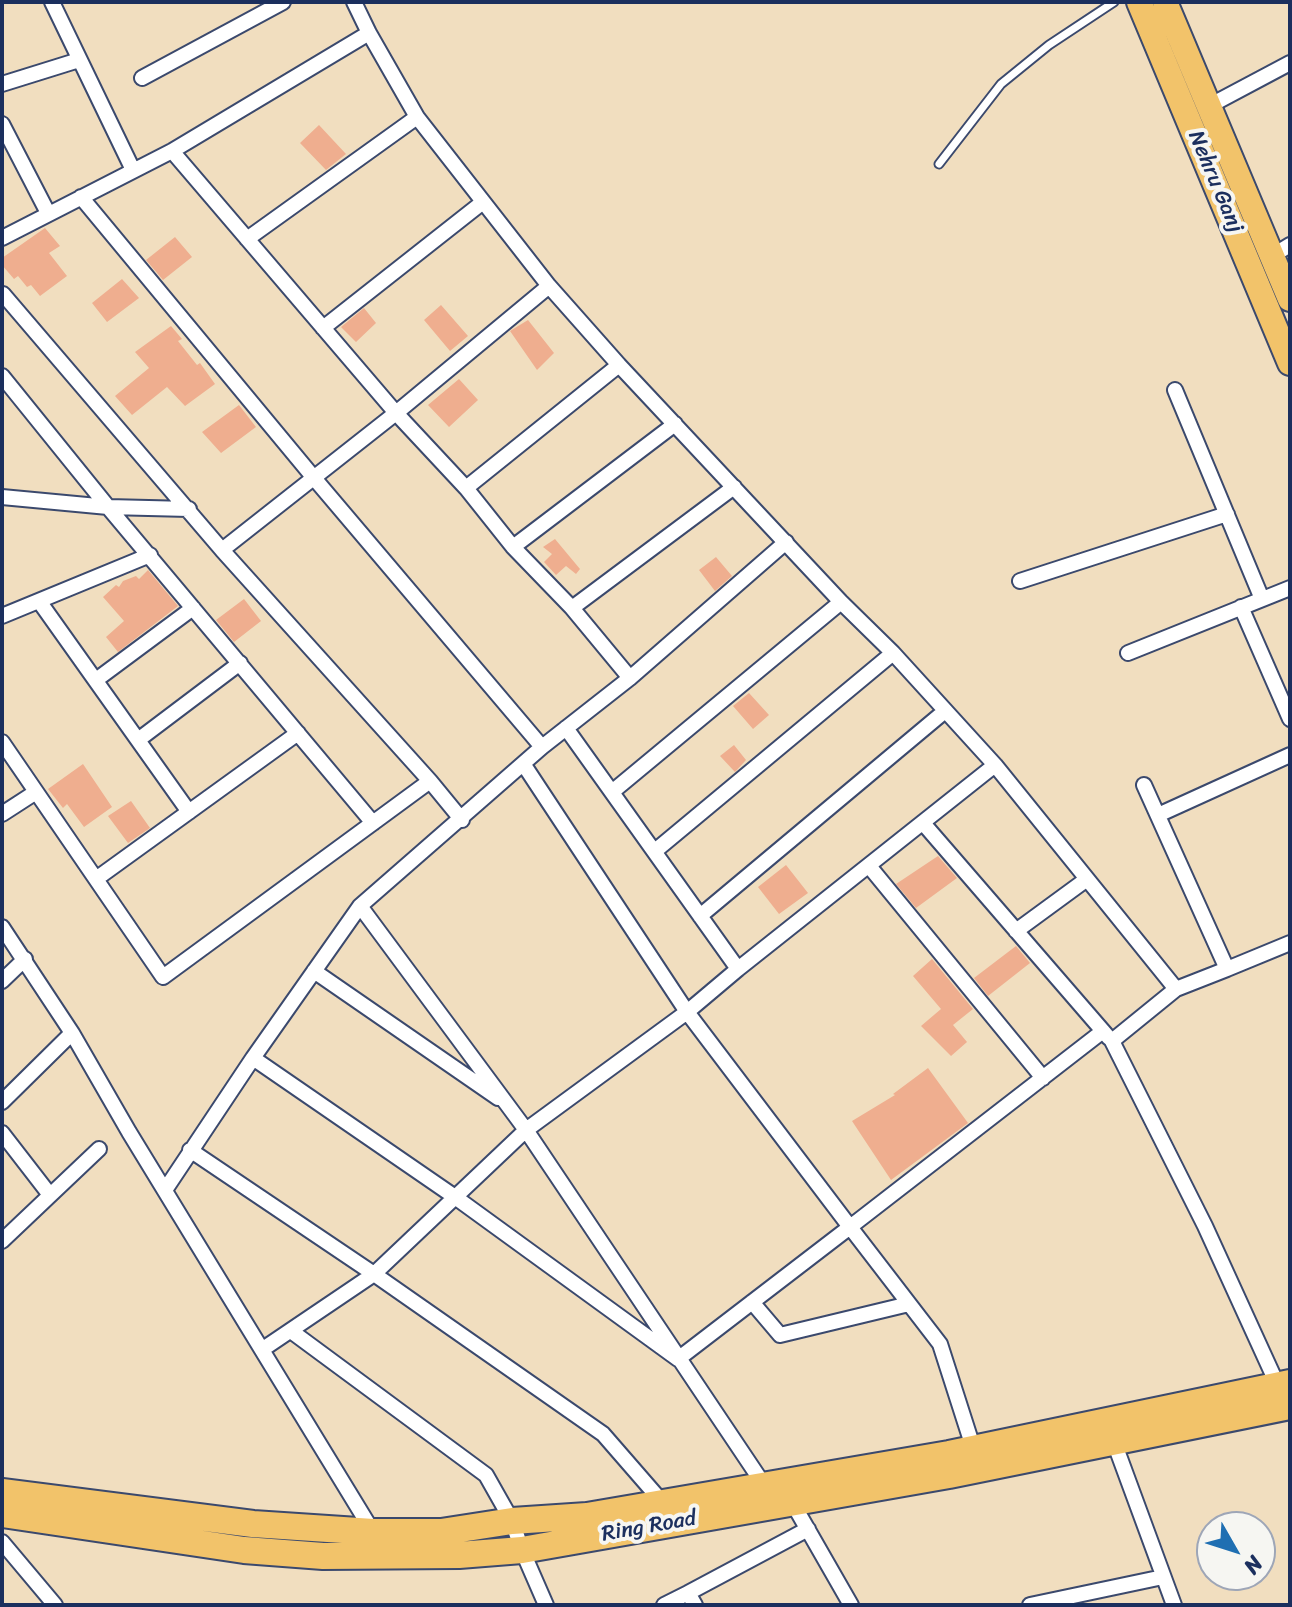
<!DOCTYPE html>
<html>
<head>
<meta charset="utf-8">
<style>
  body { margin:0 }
  #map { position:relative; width:1292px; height:1607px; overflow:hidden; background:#f1debf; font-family:Sriracha,sans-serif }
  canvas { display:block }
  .frame { position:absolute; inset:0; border:4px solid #1b2f5e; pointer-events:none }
  .north { position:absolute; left:1196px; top:1511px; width:80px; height:80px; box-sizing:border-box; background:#f6f6f2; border:2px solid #9ea6b7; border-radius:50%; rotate:129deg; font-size:22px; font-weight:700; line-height:32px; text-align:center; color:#1b2f5e }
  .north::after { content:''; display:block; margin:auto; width:28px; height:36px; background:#1f6fb2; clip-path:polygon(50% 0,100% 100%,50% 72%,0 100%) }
</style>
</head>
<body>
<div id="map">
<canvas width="1292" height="1607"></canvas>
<div class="frame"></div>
<div class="north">N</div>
</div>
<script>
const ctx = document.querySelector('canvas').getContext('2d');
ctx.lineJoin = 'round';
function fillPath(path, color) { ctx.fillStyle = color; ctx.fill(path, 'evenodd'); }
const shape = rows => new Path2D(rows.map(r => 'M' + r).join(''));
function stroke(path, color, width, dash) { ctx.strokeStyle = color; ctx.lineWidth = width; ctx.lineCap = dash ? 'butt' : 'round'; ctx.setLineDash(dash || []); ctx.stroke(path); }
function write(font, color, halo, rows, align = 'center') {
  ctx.font = font + ' Sriracha,sans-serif'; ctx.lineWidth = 8; ctx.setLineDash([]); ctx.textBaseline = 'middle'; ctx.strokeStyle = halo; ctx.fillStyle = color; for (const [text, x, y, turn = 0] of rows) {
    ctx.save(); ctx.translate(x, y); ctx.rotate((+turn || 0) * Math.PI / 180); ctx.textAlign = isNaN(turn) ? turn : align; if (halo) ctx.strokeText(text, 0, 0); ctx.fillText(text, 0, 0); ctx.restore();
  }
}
const building = shape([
  [319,125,346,154,326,170,300,143],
  [45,228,60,246,49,253,67,276,40,296,31,285,27,287,18,276,14,279,2,265,2,258],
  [175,237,192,257,163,280,146,260],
  [122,279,139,298,107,322,92,303],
  [441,305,468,336,450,351,424,320],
  [364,308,376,323,356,342,341,327],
  [528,320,554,353,537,370,510,331],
  [171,326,182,339,178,341,197,365,200,363,215,384,185,406,167,387,132,415,115,396,149,368,135,352],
  [459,379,478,400,449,427,428,405],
  [239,405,256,427,221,453,202,432],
  [555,539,580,569,576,574,566,566,556,575,544,562,552,554,543,547],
  [716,557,732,576,715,591,699,570],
  [148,570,178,606,118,652,106,637,124,621,103,597,116,585,119,587,123,581,136,576,139,579],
  [244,599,261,621,234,642,216,620],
  [749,693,769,715,753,729,733,706],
  [734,745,746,760,735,772,720,756],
  [83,764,112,807,84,827,67,804,63,808,48,789],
  [131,801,150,828,128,843,108,816],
  [938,856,957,878,916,908,896,884],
  [786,865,808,893,779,914,758,887],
  [1016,946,1030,963,988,996,974,978],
  [932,959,973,1009,953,1025,967,1042,951,1056,921,1026,941,1009,913,976],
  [928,1068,968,1123,891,1180,852,1121,895,1095,893,1094]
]);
const lane = shape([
  [939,164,1001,84,1049,45,1114,2]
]);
const street = shape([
  [52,2,133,170],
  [354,2,369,33,417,117,549,286,619,365,841,602,893,653,995,765,1176,989,1112,1041,1205,1226,1278,1386],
  [142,78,283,2],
  [2,84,79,60],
  [1209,106,1290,63],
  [2,124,48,213],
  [172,151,396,413,466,488,513,547,572,608,630,678],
  [81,197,314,478,542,747],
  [2,238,172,151,369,33],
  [247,239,417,117],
  [1272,256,1290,245],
  [3,294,222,550,430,781,462,820],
  [323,328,483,202],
  [2,376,108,507,373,823],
  [1175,390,1262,599],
  [466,488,619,365],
  [2,497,108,507,189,509],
  [513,547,675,424],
  [222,550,396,413,549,286],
  [1020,581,1227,514],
  [39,601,189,812],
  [1241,607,1290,719],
  [572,608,734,487],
  [2,616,150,555],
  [1128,653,1290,588],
  [96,680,193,608],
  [566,728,738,969],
  [138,740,240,663],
  [2,742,163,977,430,781],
  [1144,785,1227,969,1290,943],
  [612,792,841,602],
  [2,814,36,792],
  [1158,815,1290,755],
  [923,823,1109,1038],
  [655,851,893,653],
  [869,866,1043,1078],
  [96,879,298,733],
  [360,906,526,1130,764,1485],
  [700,916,945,711],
  [2,927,72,1033,129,1132,373,1532],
  [1016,931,1087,879],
  [314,971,498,1098],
  [2,981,25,959],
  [1176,989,1227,969],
  [253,1058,455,1197,678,1359,850,1227,687,1012,524,765],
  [2,1102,72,1033],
  [2,1133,50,1195],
  [190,1150,374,1274,603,1434,663,1503],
  [165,1190,253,1058,360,906,542,747,630,678,786,542],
  [2,1241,99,1149],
  [752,1302,780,1335,909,1304],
  [291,1331,486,1475,512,1521,522,1550,546,1605],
  [263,1349,374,1274,526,1130,687,1012,738,969,995,765],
  [1114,1442,1174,1605],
  [973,1447,940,1344,850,1227,1103,1031],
  [792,1502,851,1605],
  [2,1542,55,1605],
  [664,1605,688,1593],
  [695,1605,688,1593,808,1529],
  [1030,1605,1163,1577]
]);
const primary = shape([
  [1139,2,1290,363],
  [1165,2,1290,299]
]);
const highway = shape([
  [2,1492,253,1524,373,1532,441,1532,512,1521,587,1516,949,1454,1290,1383],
  [2,1514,244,1550,323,1556,459,1555,522,1550,949,1475,1290,1406]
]);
const streetNames = [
  ["Nehru Ganj",1215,182,67],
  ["Ring Road",649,1527,-10]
];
fillPath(building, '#efae8f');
stroke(lane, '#3b496d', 11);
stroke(street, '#3b496d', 18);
stroke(primary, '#3b496d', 28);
stroke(highway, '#3b496d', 30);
stroke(lane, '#fff', 7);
stroke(street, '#fff', 14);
stroke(primary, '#f2c36a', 24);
stroke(highway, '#f2c36a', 26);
write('22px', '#1b2f5e', '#f6f6f2', streetNames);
</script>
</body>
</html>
